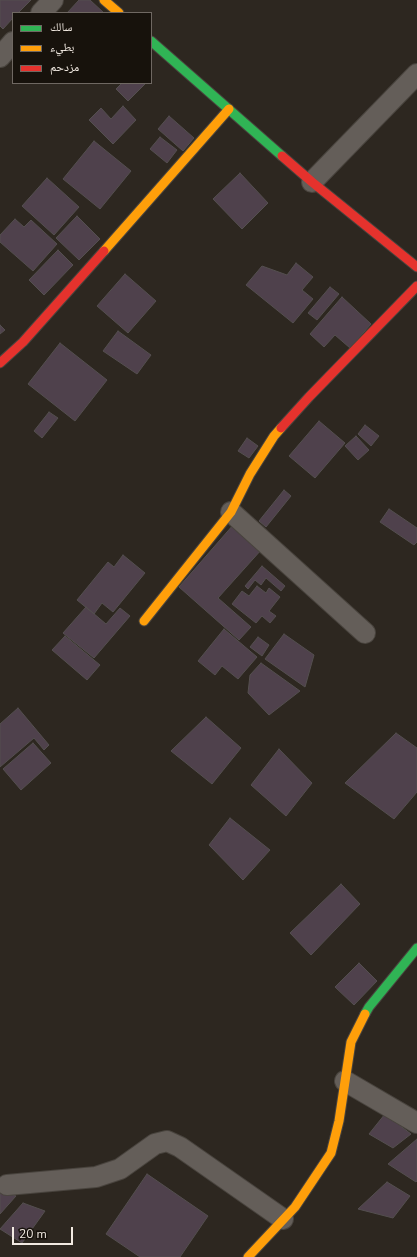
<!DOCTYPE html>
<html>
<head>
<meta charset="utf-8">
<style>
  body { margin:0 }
  #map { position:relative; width:417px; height:1257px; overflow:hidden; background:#2d2720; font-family:"Nunito Sans","Noto Naskh Arabic",sans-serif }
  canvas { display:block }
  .legend { position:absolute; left:12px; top:12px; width:140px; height:72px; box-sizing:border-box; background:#17120c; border:1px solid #6f6862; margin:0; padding:5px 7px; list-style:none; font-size:12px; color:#f2eae2 }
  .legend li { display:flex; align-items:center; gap:8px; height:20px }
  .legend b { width:20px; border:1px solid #6f6862 }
  .scale { position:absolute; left:12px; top:1227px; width:61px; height:18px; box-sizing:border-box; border:2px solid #f2eae2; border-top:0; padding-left:5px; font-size:12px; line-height:14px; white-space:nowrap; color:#f2eae2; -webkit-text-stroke:3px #17120c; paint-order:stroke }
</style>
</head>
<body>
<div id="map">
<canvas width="417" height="1257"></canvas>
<ul class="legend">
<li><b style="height:5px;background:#30b455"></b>سالك</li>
<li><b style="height:5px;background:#ff9f0a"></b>بطيء</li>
<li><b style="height:5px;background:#e5322d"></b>مزدحم</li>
</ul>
<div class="scale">20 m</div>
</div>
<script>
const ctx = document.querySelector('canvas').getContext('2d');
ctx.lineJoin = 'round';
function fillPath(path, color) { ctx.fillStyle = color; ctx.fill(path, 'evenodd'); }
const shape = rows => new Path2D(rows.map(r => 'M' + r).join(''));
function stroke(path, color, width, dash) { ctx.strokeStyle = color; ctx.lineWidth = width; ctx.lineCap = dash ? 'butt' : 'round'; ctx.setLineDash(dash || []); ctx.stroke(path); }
const building = shape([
  [0,0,31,0,18,13,13,13,13,18,3,29,0,26,0,0],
  [79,0,90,0,104,13,67,13,79,0],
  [122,83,146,83,128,101,116,89,122,83],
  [123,106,136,120,113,144,89,120,101,108,111,119,123,106],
  [169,116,194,138,183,151,158,129,169,116],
  [160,137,177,150,167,163,150,149,160,137],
  [94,141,131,171,100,209,63,179,94,141],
  [240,173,268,203,242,229,213,199,240,173],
  [47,178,79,207,54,235,22,206,47,178],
  [77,216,100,239,79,260,56,238,77,216],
  [15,219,24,227,31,220,57,244,33,271,0,242,0,235,15,219],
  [58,250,73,265,44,295,29,280,58,250],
  [296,263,313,277,302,290,313,299,293,323,246,285,262,266,287,275,296,263],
  [125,274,156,301,128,333,97,306,125,274],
  [330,287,339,294,317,320,308,313,330,287],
  [342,297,371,324,350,348,335,335,324,347,310,334,342,297],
  [0,325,5,330,0,334,0,325],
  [118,331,151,355,137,374,103,351,118,331],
  [60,343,107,380,75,421,28,384,60,343],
  [49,412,58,418,42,438,34,431,49,412],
  [319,421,345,443,315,478,289,456,319,421],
  [365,425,379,436,371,446,358,434,365,425],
  [356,436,369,450,358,460,345,446,356,436],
  [247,438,258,446,249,458,238,451,247,438],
  [284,490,291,496,266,527,259,521,284,490],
  [389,509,417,528,417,542,414,545,380,522,389,509],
  [234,524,262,549,218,598,251,627,239,640,179,587,234,524],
  [123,555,145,573,113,612,102,603,94,614,77,600,108,562,114,567,123,555],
  [262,566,285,586,281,591,266,578,261,585,255,580,248,589,245,586,262,566],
  [257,586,266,593,269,588,280,597,269,611,276,616,270,623,262,616,256,623,232,604,242,591,249,596,257,586],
  [86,607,106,624,120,608,130,616,94,658,63,633,86,607],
  [224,629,257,657,238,679,222,666,215,675,198,661,224,629],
  [284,634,314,655,305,687,265,659,284,634],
  [65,636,100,665,87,680,52,650,65,636],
  [258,637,269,645,262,656,250,647,258,637],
  [261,663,300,691,269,715,248,693,250,675,261,663],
  [18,708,49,745,44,750,34,738,0,767,0,724,18,708],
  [206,717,241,748,212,784,171,751,206,717],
  [396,733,417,748,417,792,394,819,345,783,396,733],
  [33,743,51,763,21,790,3,769,33,743],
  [279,749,312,783,286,816,251,785,279,749],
  [230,818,270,850,243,880,209,845,230,818],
  [341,884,360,904,311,955,290,933,341,884],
  [359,963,377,981,354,1005,335,987,359,963],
  [385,1114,411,1134,393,1148,369,1134,385,1114],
  [417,1139,417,1181,416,1182,388,1164,417,1139],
  [147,1174,208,1216,180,1257,140,1257,106,1234,147,1174],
  [387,1182,410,1196,393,1218,358,1209,387,1182],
  [0,1189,16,1196,0,1214,0,1189],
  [23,1203,45,1211,22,1243,0,1229,23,1203]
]);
const street = shape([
  [41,13,53,0],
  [0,57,13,42],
  [312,182,417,74],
  [231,512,365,633],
  [345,1081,417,1123],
  [7,1185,96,1177,120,1169,155,1144,167,1141,180,1147,283,1219]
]);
const fast = shape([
  [151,41,282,156],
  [365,1014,369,1007,417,948]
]);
const slow = shape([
  [104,0,119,13],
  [104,251,229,109],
  [144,621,231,512,250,474,274,436,281,428],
  [248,1257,295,1207,331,1153,339,1121,351,1042,365,1014]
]);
const jam = shape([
  [282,156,312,182,417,267],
  [0,363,23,342,104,251],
  [281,428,309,397,417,286]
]);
fillPath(building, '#4f414c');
stroke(building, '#544f4f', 1);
stroke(street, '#49443e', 22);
stroke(fast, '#49443e', 11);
stroke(slow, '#49443e', 11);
stroke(jam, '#49443e', 11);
stroke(street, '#645e59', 20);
stroke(fast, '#30b455', 9);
stroke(slow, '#ff9f0a', 9);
stroke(jam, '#e5322d', 9);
</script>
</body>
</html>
